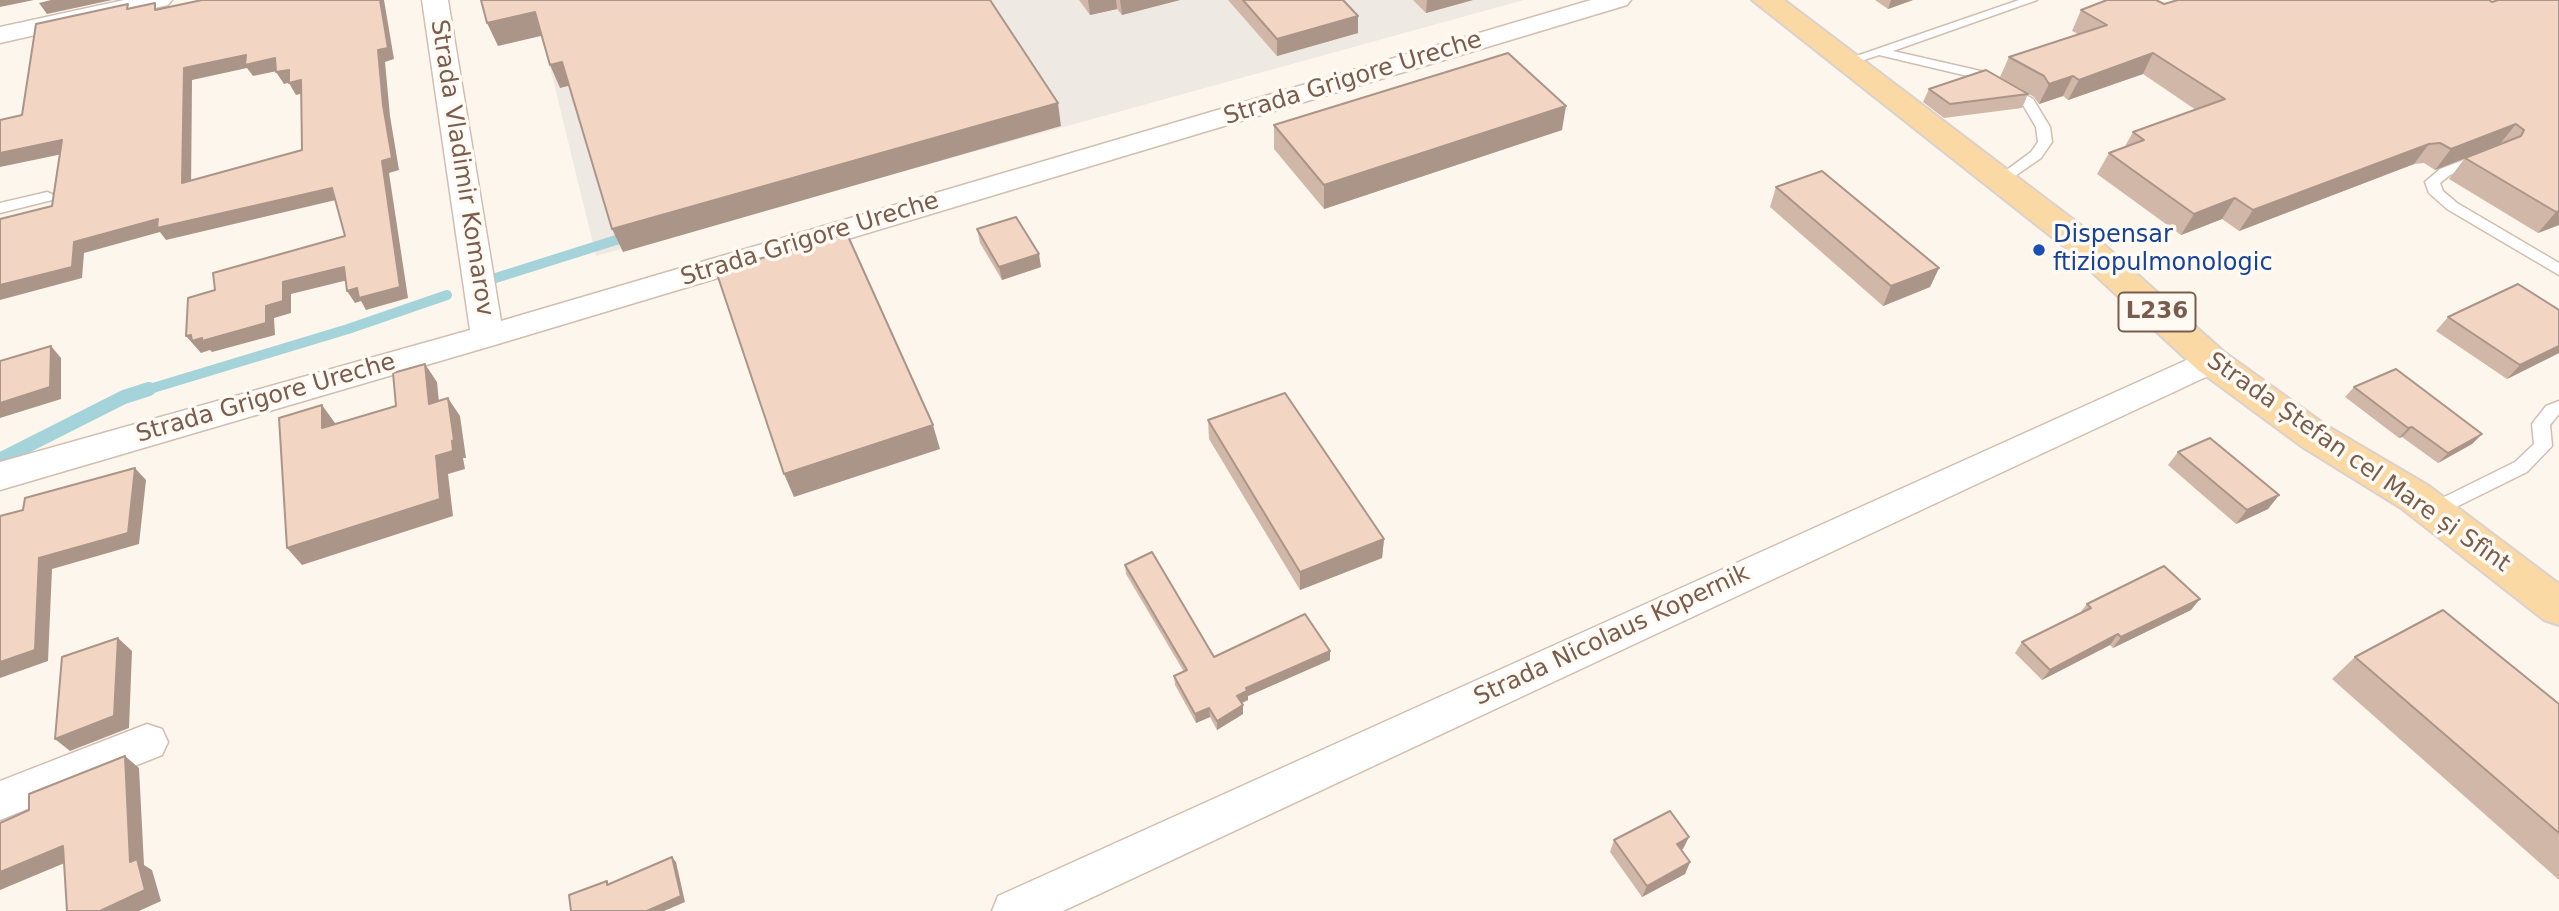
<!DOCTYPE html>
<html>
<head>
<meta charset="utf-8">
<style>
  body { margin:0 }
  canvas { display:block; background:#fdf6ec }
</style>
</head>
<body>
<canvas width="2559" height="911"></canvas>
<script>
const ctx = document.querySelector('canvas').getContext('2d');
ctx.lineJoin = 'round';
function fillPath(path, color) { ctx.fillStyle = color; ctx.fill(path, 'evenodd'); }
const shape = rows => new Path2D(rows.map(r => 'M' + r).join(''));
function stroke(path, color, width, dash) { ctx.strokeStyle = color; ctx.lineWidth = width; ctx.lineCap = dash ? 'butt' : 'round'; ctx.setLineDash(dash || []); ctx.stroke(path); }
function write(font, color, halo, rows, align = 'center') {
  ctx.font = font + ' "DejaVu Sans",sans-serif'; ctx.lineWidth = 7; ctx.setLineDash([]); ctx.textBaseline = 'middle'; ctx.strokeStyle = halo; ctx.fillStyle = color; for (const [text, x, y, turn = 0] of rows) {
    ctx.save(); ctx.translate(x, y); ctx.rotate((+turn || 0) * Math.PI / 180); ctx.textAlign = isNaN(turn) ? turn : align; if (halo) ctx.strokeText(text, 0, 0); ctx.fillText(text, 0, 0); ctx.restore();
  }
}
const industrial = shape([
  [610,0,1524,0,596,256,538,18]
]);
const streamFar1 = shape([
  [483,282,632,235],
  [143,391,348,329,447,295]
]);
const stream = shape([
  [1,459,124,397,149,389]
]);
const lane = shape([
  [2019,0,2037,0,1893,51,1985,72,2033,99,2050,127,2052,142,2041,158,2005,183,1995,183,1993,180,2031,152,2038,142,2036,127,2023,105,1976,78,1879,55,1846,66,1839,62,2019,0],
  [2482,153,2487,154,2487,160,2450,175,2440,183,2443,191,2457,203,2559,263,2559,275,2447,209,2429,193,2425,182,2440,169,2482,153],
  [47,192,52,194,54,197,52,200,0,213,0,203,47,192],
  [2559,401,2559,414,2550,425,2552,446,2527,472,2438,516,2426,516,2423,511,2426,506,2515,462,2534,444,2532,424,2535,420,2546,406,2559,401]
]);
const street = shape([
  [124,0,172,0,168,5,0,43,0,27,124,0],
  [422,0,448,0,501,321,1591,0,1631,0,1627,5,498,344,0,490,0,462,470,330,422,0],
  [2211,349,2223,353,2227,361,2223,369,1063,911,992,911,998,896,2211,349],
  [147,724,162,729,168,742,162,755,0,820,0,781,147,724]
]);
const primary = shape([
  [1752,0,1784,0,2091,233,2224,352,2327,426,2429,486,2559,584,2559,625,2544,620,2401,508,2301,446,2198,370,2067,249,1752,0]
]);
const wall = shape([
  [1079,0,1180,0,1122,15,1117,9,1090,15],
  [1228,0,1343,0,1358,16,1358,33,1277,56],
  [1413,0,1473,0,1426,13],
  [1875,0,1913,0,1888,9],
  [2559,0,2559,225,2538,233,2449,179,2465,158,2478,153,2435,170,2424,163,2414,164,2239,231,2222,219,2181,235,2097,174,2109,153,2124,148,2133,132,2196,110,2143,74,2068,100,2063,96,2039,104,2034,97,2000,77,2009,57,2078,34,2072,31,2081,10,2164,4,2492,2],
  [1929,89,2028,94,2022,108,1944,118,1923,102],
  [1274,125,1562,130,1324,209,1274,149],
  [1776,187,1939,268,1930,287,1883,306,1770,207],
  [977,229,1041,267,1002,280,980,243],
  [2448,317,2559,353,2507,379,2436,331],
  [2354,387,2482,434,2472,444,2438,463,2402,437,2399,438,2345,397],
  [1208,420,1384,539,1382,558,1300,590,1209,439],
  [2178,452,2279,495,2268,509,2236,524,2168,465],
  [1125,565,1214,657,1330,651,1330,660,1248,696,1248,700,1241,703,1243,714,1217,730,1210,717,1196,723,1175,685,1174,676,1184,672,1126,574],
  [2087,604,2191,610,2113,648,2110,645,2042,680,2015,653,2022,642,2079,614],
  [2355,657,2559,704,2559,880,2332,679],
  [1614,840,1683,849,1681,850,1690,862,1685,874,1642,897,1610,852]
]);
const shadedWall = shape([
  [0,0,34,0,0,7],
  [51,0,112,0,47,14,39,3],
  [380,0,384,0,394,59,385,62,390,116,399,170,389,173,408,298,366,310,361,301,355,303,347,291,382,161,383,105,378,50],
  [1088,0,1116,0,1117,9,1090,15],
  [1120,0,1180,0,1122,15],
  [1427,0,1473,0,1426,13],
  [1891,0,1913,0,1888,9],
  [535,12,545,35,498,46,487,23],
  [1358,16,1358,33,1277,56,1277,39],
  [2153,53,2143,74,2068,100,2079,80],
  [246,55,275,58,282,70,253,76,247,68,192,80,191,194,182,183,184,68],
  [562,62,572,85,560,88,550,65],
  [289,70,296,81,284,84,276,72],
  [2073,76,2063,96,2039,104,2049,84],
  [301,80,308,92,296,95,289,83],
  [1058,103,1061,126,623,252,612,229],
  [1566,106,1562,130,1324,209,1324,185],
  [2516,124,2499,145,2435,170,2451,149],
  [62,140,72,152,0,167,0,153],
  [2429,144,2414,164,2239,231,2253,210],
  [332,188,340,199,166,240,160,232,84,253,82,278,0,300,0,285,74,242,158,219],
  [2235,198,2222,219,2181,235,2194,214],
  [2559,211,2559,225,2538,233,2556,212],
  [1039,254,1041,267,1002,280,999,267],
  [344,267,352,279,291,294,291,313,274,318,275,335,212,352,210,350,201,353,186,336,283,282],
  [1939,268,1930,287,1883,306,1891,286],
  [51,346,61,358,61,399,0,418,0,403],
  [2559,346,2559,353,2507,379,2520,365],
  [425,364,437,382,441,422,429,404],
  [448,398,460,416,466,458,463,458,465,469,448,474,453,516,302,565,287,548,436,456],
  [322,405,335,423,336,445,322,428],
  [933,425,940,449,794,497,784,474],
  [2412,427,2402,437,2399,438,2408,428],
  [2482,434,2472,444,2438,463,2448,453],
  [135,468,146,480,139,544,52,569,48,661,0,678,0,662,39,558],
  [2279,495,2268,509,2236,524,2247,510],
  [1384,539,1382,558,1300,590,1300,572],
  [2200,599,2191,610,2113,648,2121,637],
  [2118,634,2110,645,2042,680,2050,670],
  [118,638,132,651,129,728,70,751,55,739],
  [1330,651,1330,660,1248,696,1248,700,1238,705,1237,696,1246,688],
  [1243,705,1243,714,1217,730,1217,721],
  [1209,708,1210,717,1196,723,1195,714],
  [125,756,139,768,144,865,152,870,161,901,139,911,100,911,130,862],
  [1689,837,1683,849,1671,855,1677,844],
  [63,846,79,857,0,890,0,872],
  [672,857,676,862,685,902,664,911,647,911],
  [1690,862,1685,874,1642,897,1647,886]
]);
const building = shape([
  [202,0,380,0,388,48,378,50,383,105,392,158,382,161,400,287,359,298,357,288,347,291,344,267,283,282,283,301,266,306,266,323,202,341,202,338,192,341,191,335,186,336,188,298,215,290,213,273,345,236,332,188,157,228,158,219,74,242,72,267,0,285,0,219,52,206,62,140,0,153,0,120,22,115,36,24,128,4,127,9,155,3,155,10,202,0],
  [246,55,245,65,275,58,276,72,289,70,289,83,301,80,302,150,182,183,184,68,246,55],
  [481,0,990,0,1058,103,612,229,562,62,550,65,535,12,487,23,481,0],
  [1243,0,1343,0,1358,16,1277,39,1243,0],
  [2107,0,2156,0,2164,4,2178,0,2489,0,2492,2,2498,0,2559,0,2559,211,2556,212,2465,158,2521,136,2524,130,2516,124,2451,149,2440,143,2429,144,2253,210,2235,198,2194,214,2109,153,2144,140,2133,132,2225,99,2153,53,2079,80,2073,76,2049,84,2044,76,2009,57,2107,25,2081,10,2107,0],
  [1508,53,1566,106,1324,185,1274,125,1508,53],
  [1986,70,2028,94,1950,104,1929,89,1986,70],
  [1822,171,1939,268,1891,286,1776,187,1822,171],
  [1016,217,1039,254,999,267,977,229,1016,217],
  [847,234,933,425,784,474,716,271,847,234],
  [2518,284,2559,310,2559,346,2520,365,2448,317,2518,284],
  [51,346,50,387,0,403,0,361,51,346],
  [425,364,429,404,448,398,454,440,452,441,453,451,436,456,440,499,287,548,279,418,322,405,322,428,396,406,393,373,425,364],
  [2396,369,2482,434,2448,453,2412,427,2408,428,2354,387,2396,369],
  [1285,393,1384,539,1300,572,1208,420,1285,393],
  [2210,438,2279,495,2247,510,2178,452,2210,438],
  [135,468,128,533,39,558,35,650,0,662,0,516,23,510,25,498,135,468],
  [1152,552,1214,657,1305,614,1330,651,1246,688,1247,691,1237,696,1243,705,1217,721,1209,708,1195,714,1174,676,1187,670,1125,565,1152,552],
  [2164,566,2200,599,2121,637,2118,634,2050,670,2022,642,2091,608,2087,604,2164,566],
  [2443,610,2559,704,2559,833,2355,657,2443,610],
  [118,638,114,716,55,739,62,657,118,638],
  [125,756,130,862,137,859,145,890,100,911,67,911,63,846,0,872,0,823,29,810,29,794,125,756],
  [1670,811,1689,837,1677,844,1690,862,1647,886,1614,840,1670,811],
  [672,857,681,896,647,911,571,911,569,895,607,881,607,885,672,857]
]);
const markers = [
  [2039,250,7,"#1a4fb4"]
];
const shields = [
  [2157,312,77]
];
const shieldNames = [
  ["L236",2157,312]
];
const streetNames = [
  ["Strada Grigore Ureche",1353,79,-17],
  ["Strada Vladimir Komarov",461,168,81],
  ["Strada Grigore Ureche",810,240,-17],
  ["Strada Grigore Ureche",266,399,-16],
  ["Strada Ștefan cel Mare și Sfînt",2358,463,35],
  ["Strada Nicolaus Kopernik",1612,636,-25]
];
const transitNames = [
  ["Dispensar",2053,236],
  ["ftiziopulmonologic",2053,264]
];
fillPath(industrial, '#efe9e4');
stroke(streamFar1, '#a5d3da', 10);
stroke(stream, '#a5d3da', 14);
stroke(lane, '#d1beb0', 3);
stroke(street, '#d1beb0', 3);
stroke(primary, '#dad1cd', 4);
fillPath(lane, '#fff');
fillPath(street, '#fff');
fillPath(primary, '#fbd9a5');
fillPath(wall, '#d1b7a8');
fillPath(shadedWall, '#aa9588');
fillPath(building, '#f3d5c3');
stroke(building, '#aa9588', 2);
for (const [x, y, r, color] of markers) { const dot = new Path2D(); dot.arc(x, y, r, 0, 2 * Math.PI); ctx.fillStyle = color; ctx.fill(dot); stroke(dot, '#fffaf3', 2.5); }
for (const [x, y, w] of shields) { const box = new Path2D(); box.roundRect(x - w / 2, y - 19.5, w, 39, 5); ctx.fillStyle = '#fffaf3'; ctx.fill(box); stroke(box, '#7a5c4d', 2); }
write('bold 23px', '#7a5c4d', null, shieldNames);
write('24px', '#7a5c4d', '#fffaf3', streetNames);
write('24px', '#164399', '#fffaf3', transitNames, 'left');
</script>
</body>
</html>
